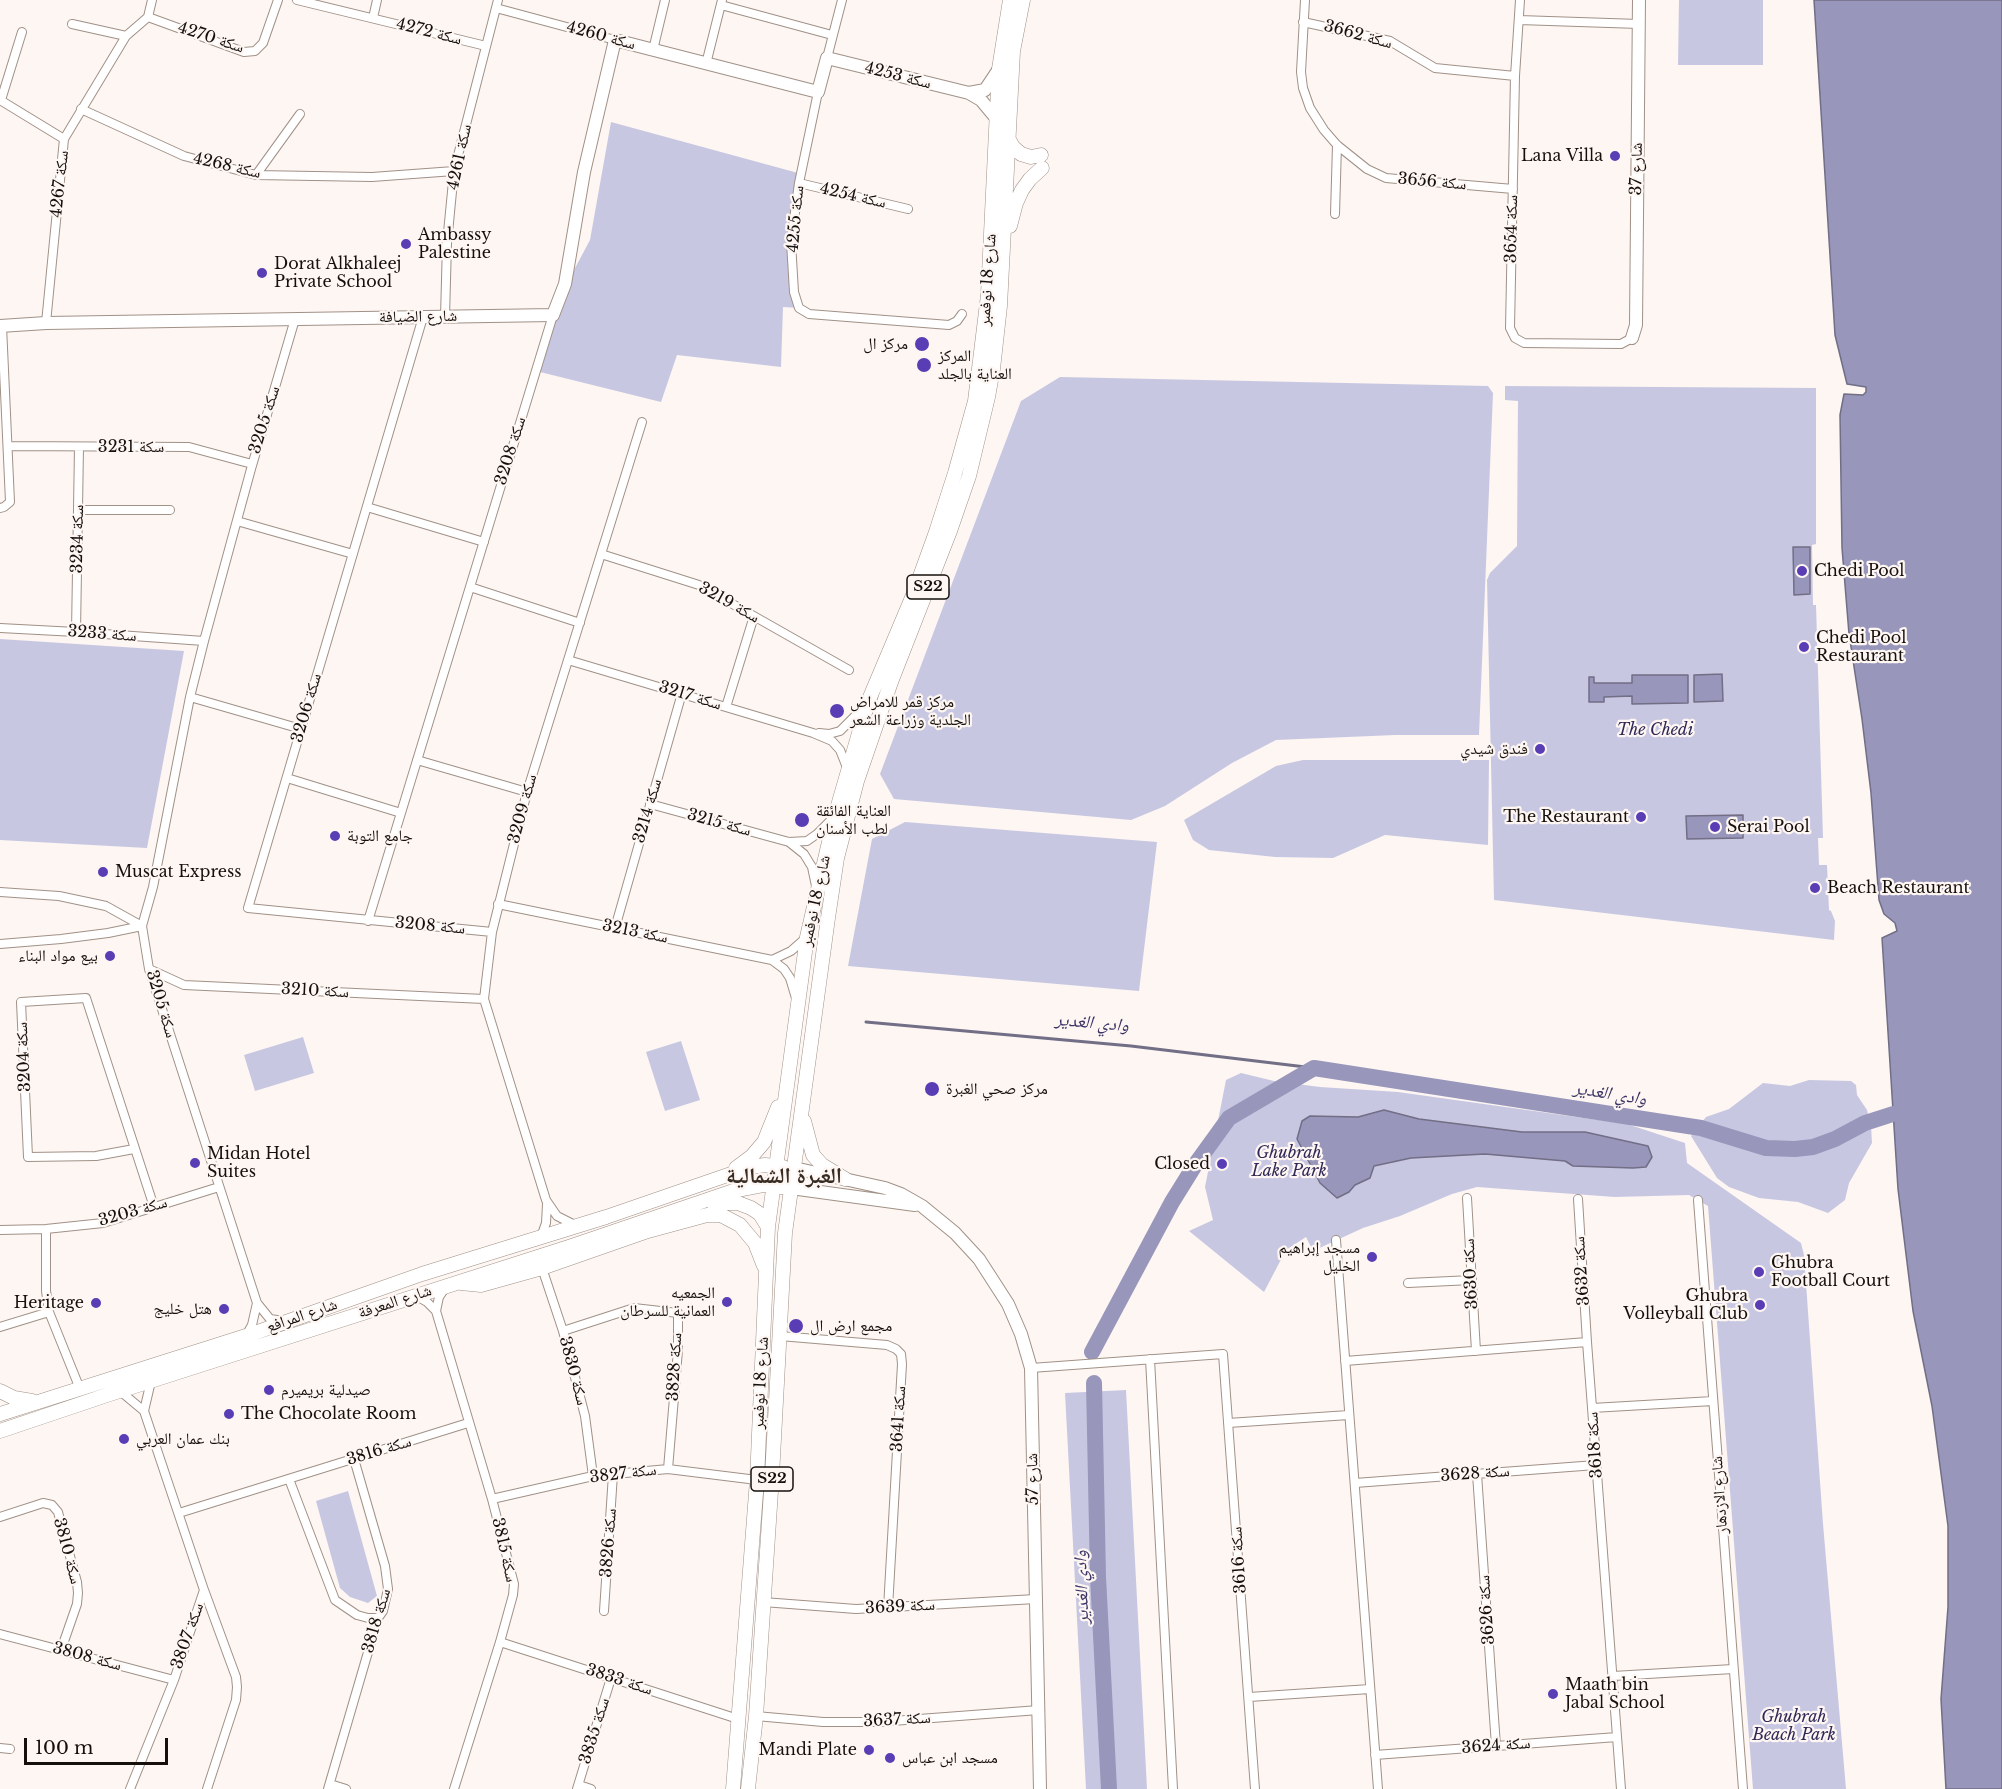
<!DOCTYPE html>
<html>
<head>
<meta charset="utf-8">
<style>
  body { margin:0 }
  #map { position:relative; width:2002px; height:1789px; overflow:hidden; background:#fdf6f2; font-family:"Libre Baskerville",serif }
  canvas { display:block }
  .scale { position:absolute; left:24px; top:1738px; width:144px; height:27px; box-sizing:border-box; border:3px solid #16100d; border-top:0; padding-left:8px; font-size:18px; line-height:21px; white-space:nowrap; color:#16100d; -webkit-text-stroke:4px #fdf6f2; paint-order:stroke }
</style>
</head>
<body>
<div id="map">
<canvas width="2002" height="1789"></canvas>
<div class="scale">100 m</div>
</div>
<script>
const ctx = document.querySelector('canvas').getContext('2d');
ctx.lineJoin = 'round';
function fillPath(path, color) { ctx.fillStyle = color; ctx.fill(path, 'evenodd'); }
const shape = rows => new Path2D(rows.map(r => 'M' + r).join(''));
function stroke(path, color, width, dash) { ctx.strokeStyle = color; ctx.lineWidth = width; ctx.lineCap = dash ? 'butt' : 'round'; ctx.setLineDash(dash || []); ctx.stroke(path); }
function write(font, color, halo, rows, align = 'center') {
  ctx.font = font + ' "Libre Baskerville","Noto Naskh Arabic",serif'; ctx.lineWidth = 4.5; ctx.setLineDash([]); ctx.textBaseline = 'middle'; ctx.strokeStyle = halo; ctx.fillStyle = color; for (const [text, x, y, turn = 0] of rows) {
    ctx.save(); ctx.translate(x, y); ctx.rotate((+turn || 0) * Math.PI / 180); ctx.textAlign = isNaN(turn) ? turn : align; if (halo) ctx.strokeText(text, 0, 0); ctx.fillText(text, 0, 0); ctx.restore();
  }
}
const green = shape([
  [1679,0,1763,0,1763,65,1678,65],
  [611,122,798,173,791,242,799,308,783,307,781,367,677,355,661,402,536,371,566,285,590,240],
  [1060,377,1488,386,1493,393,1479,735,1395,735,1276,740,1232,763,1165,806,1131,820,894,799,880,774,1021,401],
  [1505,386,1816,388,1816,544,1812,545,1813,605,1816,605,1823,838,1818,838,1819,865,1827,865,1829,910,1831,911,1835,921,1834,940,1494,900,1487,580,1490,573,1517,546,1518,401,1505,400],
  [0,639,184,651,147,848,0,840],
  [1303,760,1489,760,1488,845,1385,835,1333,858,1275,857,1209,850,1193,840,1184,820,1276,766],
  [905,822,1157,842,1139,991,848,966,872,839],
  [303,1037,314,1073,255,1091,244,1055],
  [681,1041,700,1100,665,1111,646,1052],
  [1241,1073,1274,1081,1320,1087,1398,1092,1627,1124,1685,1143,1687,1163,1801,1243,1804,1255,1823,1524,1846,1789,1753,1789,1708,1206,1689,1195,1615,1197,1477,1187,1452,1194,1400,1216,1363,1228,1313,1251,1306,1237,1286,1250,1264,1292,1189,1231,1213,1220,1205,1187,1226,1080],
  [1809,1080,1851,1081,1856,1085,1857,1095,1867,1110,1871,1126,1872,1143,1849,1183,1845,1200,1828,1213,1798,1202,1759,1198,1729,1187,1717,1178,1691,1136,1706,1117,1729,1109,1763,1083,1790,1086],
  [1126,1390,1147,1789,1086,1789,1065,1393],
  [348,1491,377,1596,368,1603,350,1597,340,1588,316,1501]
]);
const water = shape([
  [1814,0,2002,0,2002,1789,1946,1789,1941,1699,1948,1607,1948,1526,1932,1406,1913,1311,1898,1189,1882,938,1897,931,1895,923,1884,914,1879,900,1871,793,1862,719,1849,634,1842,548,1840,415,1844,394,1863,395,1866,392,1866,387,1847,384,1835,335,1814,0],
  [1793,547,1810,547,1810,594,1794,595,1793,547],
  [1722,674,1723,701,1694,702,1694,675,1722,674],
  [1632,675,1688,675,1688,703,1632,704,1632,696,1604,697,1604,702,1589,702,1589,677,1594,677,1594,683,1632,683,1632,675],
  [1743,815,1743,838,1687,839,1686,816,1743,815],
  [1384,1110,1419,1119,1522,1132,1585,1132,1648,1146,1652,1157,1646,1167,1633,1168,1573,1166,1565,1161,1485,1154,1411,1158,1374,1166,1370,1178,1355,1185,1349,1192,1337,1198,1320,1183,1297,1139,1302,1121,1310,1116,1358,1117,1384,1110]
]);
const stream = shape([
  [866,1022,1131,1046,1314,1068]
]);
const river = shape([
  [1092,1352,1172,1202,1195,1165,1229,1118,1314,1068,1701,1128,1766,1148,1795,1149,1813,1147,1835,1139,1865,1123,1893,1114],
  [1094,1383,1098,1577,1109,1789]
]);
const street = shape([
  [297,0,486,46],
  [1305,0,1301,72,1303,88,1310,108,1324,130,1337,145,1367,169,1386,178,1513,189],
  [1520,0,1515,76,1510,328,1515,338,1524,343,1621,344,1632,338],
  [721,5,832,35],
  [496,8,615,40],
  [148,17,244,52,255,51,263,43,278,0],
  [373,18,377,0],
  [1519,20,1639,24],
  [1303,22,1390,41,1435,68,1515,76],
  [72,24,126,36],
  [653,50,665,0],
  [827,58,842,0],
  [706,64,722,0],
  [818,92,799,183,791,242,794,292,799,308,809,314,949,325,957,321,962,314],
  [0,100,64,139],
  [1,100,22,32],
  [81,109,184,156,256,175,372,177,454,171],
  [256,175,300,114],
  [799,183,908,209],
  [1335,214,1337,145],
  [423,317,248,908,492,932],
  [445,317,447,243,454,171,498,0],
  [46,323,64,139,126,36,148,17,152,0],
  [8,446,189,447,252,464],
  [367,507,484,542],
  [0,508,4,507,10,502,2,326],
  [78,510,170,510],
  [237,521,353,554],
  [601,554,699,585,849,670],
  [470,587,580,623],
  [0,628,76,632,204,641],
  [76,632,79,447],
  [568,660,813,733,832,741,840,750,848,770],
  [190,697,301,729],
  [726,707,754,616],
  [819,733,829,734,840,731,865,706],
  [417,760,527,792],
  [287,778,401,813],
  [650,804,789,842,807,841,817,834,833,818],
  [789,842,804,854,812,867,816,886],
  [0,892,59,896,106,906,142,926],
  [498,904,772,960,784,969,790,978,796,998],
  [368,921,553,315],
  [615,928,682,693],
  [0,944,61,939,108,933,142,926],
  [772,960,791,951,807,937],
  [149,969,184,985,484,999],
  [134,1149,96,1156,28,1157,21,1002,86,998,154,1207],
  [1467,1198,1476,1351],
  [1578,1199,1587,1342,1621,1789],
  [1698,1200,1743,1789],
  [577,1226,557,1216,546,1200,484,999,492,932,527,792,642,422],
  [46,1229,46,1291,49,1312,80,1389],
  [0,1230,46,1229,103,1223,219,1187],
  [541,1237,546,1223,547,1204],
  [1336,1240,1378,1789],
  [542,1268,563,1331,585,1416,593,1476],
  [1408,1283,1472,1280],
  [415,1298,420,1298,427,1302,436,1311,492,1499,514,1584,513,1595,500,1642,454,1789],
  [436,1311,439,1297,446,1287],
  [284,1321,270,1319,257,1303,149,969,142,926,153,887,190,697,204,641,251,469,295,319],
  [0,1327,49,1312],
  [563,1331,634,1308,678,1313,678,1350,668,1469],
  [246,1336,252,1325,257,1303],
  [780,1336,887,1345,896,1349,901,1354,902,1364,888,1608],
  [1150,1359,1173,1789],
  [1345,1361,1587,1342],
  [1031,1368,1223,1354,1255,1789],
  [120,1391,144,1411],
  [1592,1408,1713,1401],
  [1228,1423,1349,1415],
  [1477,1474,1496,1746],
  [289,1479,335,1600,357,1615,368,1618,378,1618],
  [1355,1483,1596,1465],
  [492,1499,593,1476,668,1469,757,1480],
  [179,1513,468,1423],
  [0,1517,43,1503,52,1505,58,1512,77,1582,78,1593,77,1604,61,1650],
  [204,1590,236,1677,237,1687,236,1700,207,1789],
  [763,1602,856,1609,1036,1599],
  [604,1611,613,1474],
  [0,1634,174,1680],
  [500,1642,738,1719],
  [1613,1676,1733,1669],
  [1249,1697,1370,1689],
  [756,1716,823,1722,879,1722,1039,1710],
  [0,1748,10,1749],
  [1375,1755,1617,1737],
  [330,1784,346,1789],
  [579,1785,591,1789],
  [130,1789,174,1680,204,1590,144,1411,151,1381],
  [328,1789,378,1618,383,1611,388,1589,385,1566,354,1459],
  [577,1789,611,1678]
]);
const secondary = shape([
  [969,93,985,90,999,69],
  [0,326,46,323,553,315,565,284,584,172,615,40,818,92,827,58,969,93,981,100,996,118],
  [1632,338,1636,325,1639,0],
  [794,1168,885,1188,901,1194,922,1206,955,1233,979,1259,1008,1304,1021,1334,1031,1368,1040,1789],
  [791,1188,915,1205]
]);
const primary = shape([
  [1008,138,1013,147,1021,154,1031,157,1041,155],
  [1010,226,1016,203,1022,190,1030,179,1042,168],
  [804,1121,813,1155,822,1165,845,1179],
  [736,1168,752,1156,764,1142,778,1107],
  [713,1203,738,1203,751,1208,760,1214,768,1227],
  [461,1283,481,1285,542,1268,648,1231,707,1215,721,1215,740,1225,755,1243,764,1266],
  [0,1391,14,1398,32,1401],
  [0,1414,246,1336,422,1274,606,1217,751,1167,765,1165,783,1167],
  [0,1431,110,1394,569,1247,733,1191,764,1185,781,1187],
  [733,1789,757,1480,768,1227,807,937,835,816,868,702,914,593,936,532,955,473,975,401,988,295,999,69,1010,0],
  [748,1789,756,1716,772,1476,785,1233,828,918,837,858,857,781,891,682,950,531,969,476,988,397,993,369,1000,306,1013,51,1023,0]
]);
const markers = [
  [1615,156,6,"#593db5"],
  [406,244,6,"#593db5"],
  [262,273,6,"#593db5"],
  [922,344,8,"#593db5"],
  [924,365,8,"#593db5"],
  [1802,571,6,"#593db5"],
  [1804,647,6,"#593db5"],
  [837,711,8,"#593db5"],
  [1540,749,6,"#593db5"],
  [1641,817,6,"#593db5"],
  [802,820,8,"#593db5"],
  [1715,827,6,"#593db5"],
  [335,836,6,"#593db5"],
  [103,872,6,"#593db5"],
  [1815,888,6,"#593db5"],
  [110,956,6,"#593db5"],
  [932,1089,8,"#593db5"],
  [195,1163,6,"#593db5"],
  [1222,1164,6,"#593db5"],
  [1372,1257,6,"#593db5"],
  [1759,1272,6,"#593db5"],
  [727,1302,6,"#593db5"],
  [96,1303,6,"#593db5"],
  [1760,1305,6,"#593db5"],
  [224,1309,6,"#593db5"],
  [796,1326,8,"#593db5"],
  [269,1390,6,"#593db5"],
  [229,1414,6,"#593db5"],
  [124,1439,6,"#593db5"],
  [1553,1694,6,"#593db5"],
  [869,1750,6,"#593db5"],
  [890,1758,6,"#593db5"]
];
const shields = [
  [928,587,42],
  [772,1479,42]
];
const shieldNames = [
  ["S22",928,587],
  ["S22",772,1479]
];
const streetNames = [
  ["سكة 4272",429,32,14],
  ["سكة 3662",1358,35,15],
  ["سكة 4260",601,36,15],
  ["سكة 4270",211,38,18],
  ["سكة 4253",898,76,14],
  ["سكة 4261",460,157,-78],
  ["سكة 4268",227,166,13],
  ["شارع 37",1637,169,-89],
  ["سكة 3656",1432,182,5],
  ["سكة 4267",60,184,-84],
  ["سكة 4254",853,196,13],
  ["سكة 4255",796,219,-85],
  ["سكة 3654",1512,229,-89],
  ["شارع 18 نوفمبر",988,280,-86],
  ["شارع الضيافة",418,317,-1],
  ["سكة 3205",265,420,-73],
  ["سكة 3231",131,447],
  ["سكة 3208",511,451,-73],
  ["سكة 3234",78,539,-89],
  ["سكة 3219",729,603,29],
  ["سكة 3233",102,634,4],
  ["سكة 3217",690,696,17],
  ["سكة 3206",307,708,-74],
  ["سكة 3209",523,809,-75],
  ["سكة 3214",648,811,-74],
  ["سكة 3215",719,823,15],
  ["شارع 18 نوفمبر",816,901,-78],
  ["سكة 3208",430,926,5],
  ["سكة 3213",635,932,11],
  ["سكة 3210",315,991,3],
  ["سكة 3205",161,1004,73],
  ["سكة 3204",24,1057,-93],
  ["سكة 3203",133,1212,-16],
  ["سكة 3632",1582,1271,-94],
  ["سكة 3630",1471,1274,-93],
  ["شارع المعرفة",395,1302,-18],
  ["شارع المرافع",302,1316,-19],
  ["سكة 3828",675,1367,-87],
  ["سكة 3830",573,1371,75],
  ["شارع 18 نوفمبر",761,1383,-87],
  ["سكة 3641",899,1419,-87],
  ["سكة 3618",1595,1445,-94],
  ["سكة 3816",379,1451,-17],
  ["سكة 3827",623,1474,-7],
  ["سكة 3628",1475,1474,-4],
  ["شارع 57",1033,1479,-91],
  ["شارع الازدهار",1720,1495,-94],
  ["سكة 3826",609,1543,-86],
  ["سكة 3815",504,1550,77],
  ["سكة 3810",67,1551,75],
  ["سكة 3616",1239,1560,-94],
  ["سكة 3639",900,1607,-3],
  ["سكة 3626",1487,1610,-94],
  ["سكة 3818",377,1621,-74],
  ["سكة 3807",188,1636,-71],
  ["سكة 3808",87,1657,15],
  ["سكة 3833",619,1680,18],
  ["سكة 3637",897,1720,-3],
  ["سكة 3835",595,1731,-73],
  ["سكة 3624",1496,1746,-4]
];
const poiNames = [
  ["Lana Villa",1603,156,"right"],
  ["Ambassy",418,235],
  ["Palestine",418,253],
  ["Dorat Alkhaleej",274,264],
  ["Private School",274,282],
  ["مركز ال",908,344,"right"],
  ["المركز",938,356],
  ["العناية بالجلد",938,374],
  ["Chedi Pool",1814,571],
  ["Chedi Pool",1816,638],
  ["Restaurant",1816,656],
  ["مركز قمر للامراض",850,702],
  ["الجلدية وزراعة الشعر",850,720],
  ["فندق شيدي",1528,749,"right"],
  ["العناية الفائقة",816,811],
  ["لطب الأسنان",816,829],
  ["The Restaurant",1629,817,"right"],
  ["Serai Pool",1727,827],
  ["جامع التوبة",347,836],
  ["Muscat Express",115,872],
  ["Beach Restaurant",1827,888],
  ["بيع مواد البناء",98,956,"right"],
  ["مركز صحي الغبرة",946,1089],
  ["Midan Hotel",207,1154],
  ["Suites",207,1172],
  ["Closed",1210,1164,"right"],
  ["مسجد إبراهيم",1360,1248,"right"],
  ["الخليل",1360,1266,"right"],
  ["Ghubra",1771,1263],
  ["Football Court",1771,1281],
  ["الجمعيه",715,1293,"right"],
  ["العمانية للسرطان",715,1311,"right"],
  ["Ghubra",1748,1296,"right"],
  ["Volleyball Club",1748,1314,"right"],
  ["Heritage",84,1303,"right"],
  ["هتل خلیج",212,1309,"right"],
  ["مجمع ارض ال",810,1326],
  ["صيدلية بريميرم",281,1390],
  ["The Chocolate Room",241,1414],
  ["بنك عمان العربي",136,1439],
  ["Maath bin",1565,1685],
  ["Jabal School",1565,1703],
  ["Mandi Plate",857,1750,"right"],
  ["مسجد ابن عباس",902,1758]
];
const parkNames = [
  ["The Chedi",1655,730],
  ["Ghubrah",1289,1153],
  ["Lake Park",1289,1171],
  ["Ghubrah",1794,1717],
  ["Beach Park",1794,1735]
];
const waterNames = [
  ["وادي الغدير",1092,1023,5],
  ["وادي الغدير",1610,1094,9],
  ["وادي الغدير",1082,1587,-92]
];
const districtNames = [
  ["الغبرة الشمالية",784,1177]
];
fillPath(green, '#c8c7e2');
fillPath(water, '#9896ba');
stroke(water, '#716e86', 1.5);
stroke(stream, '#716e86', 3);
stroke(river, '#9896ba', 16);
stroke(street, '#a19187', 10);
stroke(secondary, '#a19187', 14);
stroke(primary, '#a19187', 15);
stroke(street, '#fff', 8);
stroke(secondary, '#fff', 12);
stroke(primary, '#fff', 14);
for (const [x, y, r, color] of markers) { const dot = new Path2D(); dot.arc(x, y, r, 0, 2 * Math.PI); ctx.fillStyle = color; ctx.fill(dot); stroke(dot, '#fdf6f2', 2); }
for (const [x, y, w] of shields) { const box = new Path2D(); box.roundRect(x - w / 2, y - 12, w, 24, 4.5); ctx.fillStyle = '#fdf6f2'; ctx.fill(box); stroke(box, '#16100d', 1.5); }
write('bold 15px', '#16100d', null, shieldNames);
write('16px', '#16100d', '#fdf6f2', streetNames);
write('16px', '#16100d', '#fdf6f2', poiNames, 'left');
write('italic 16px', '#302958', '#fdf6f2', parkNames);
write('italic 18px', '#3b3465', '#fdf6f2', waterNames);
write('bold 22px', '#372b22', '#fdf6f2', districtNames);
</script>
</body>
</html>
